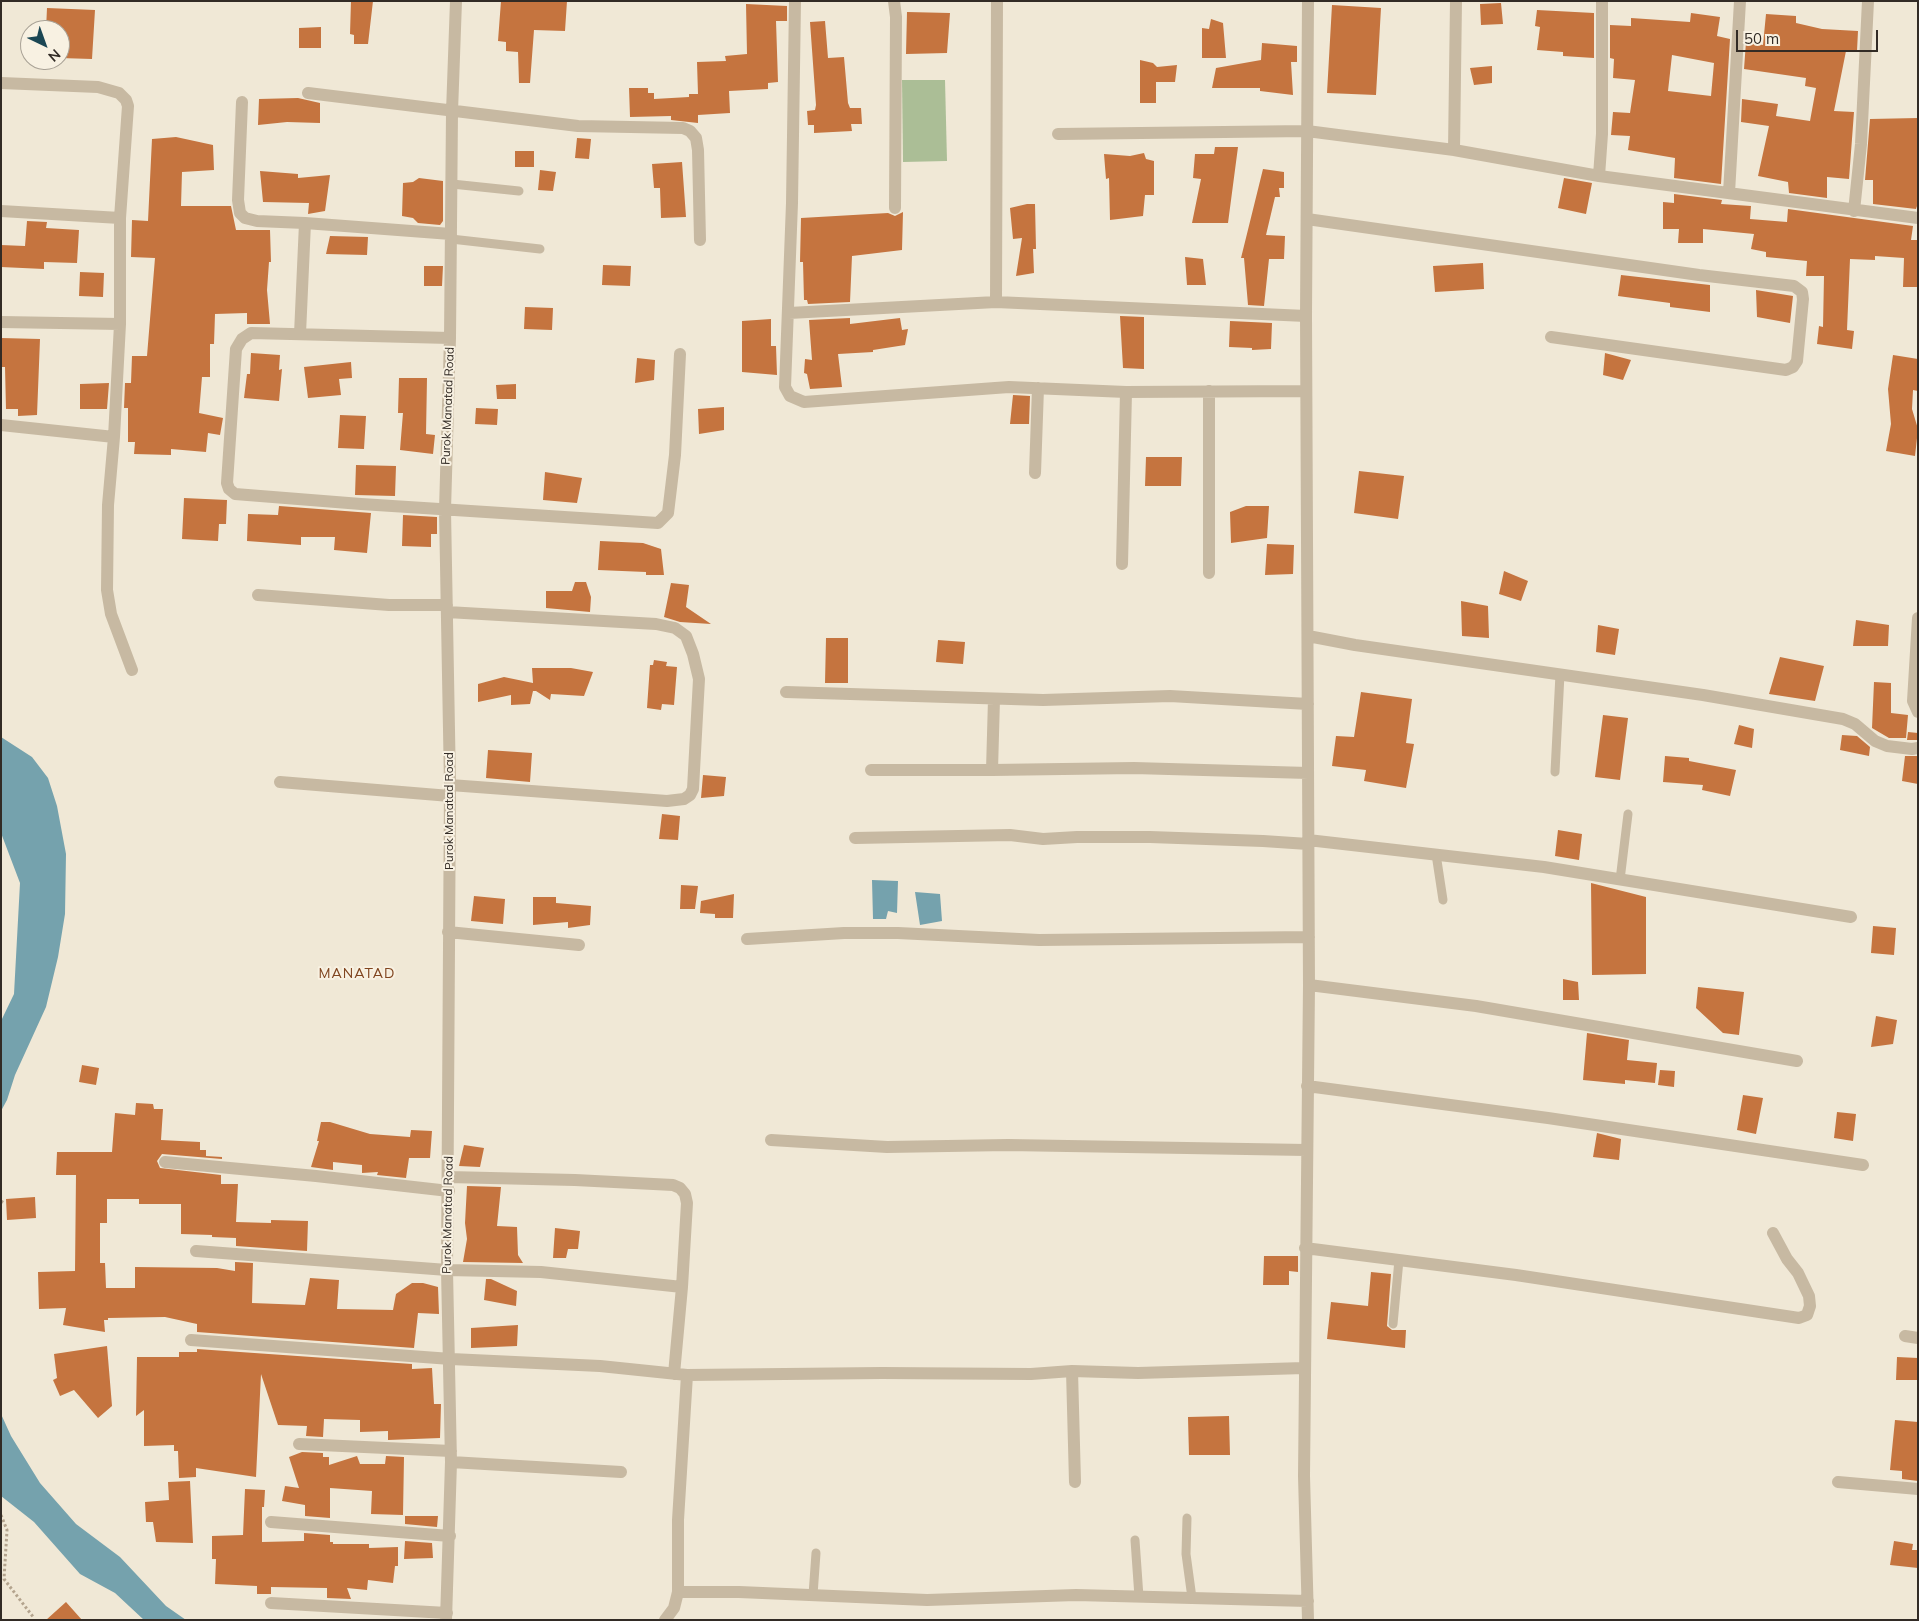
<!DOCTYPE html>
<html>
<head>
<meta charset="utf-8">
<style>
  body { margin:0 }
  #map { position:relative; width:1919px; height:1621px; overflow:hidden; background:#f0e8d6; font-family:Mulish,sans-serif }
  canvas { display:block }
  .frame { position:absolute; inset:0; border:2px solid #322b25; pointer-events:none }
  .north { position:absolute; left:20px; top:20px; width:50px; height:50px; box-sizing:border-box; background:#f8f1e2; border:1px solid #a9a296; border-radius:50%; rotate:138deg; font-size:14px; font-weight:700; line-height:20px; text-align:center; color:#322b25 }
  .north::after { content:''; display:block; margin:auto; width:18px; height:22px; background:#1b4653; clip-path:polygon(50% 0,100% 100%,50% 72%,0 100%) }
  .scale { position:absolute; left:1736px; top:30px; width:142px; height:22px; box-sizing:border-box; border:2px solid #322b25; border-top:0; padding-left:6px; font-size:15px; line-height:18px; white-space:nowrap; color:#322b25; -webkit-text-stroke:4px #f8f1e2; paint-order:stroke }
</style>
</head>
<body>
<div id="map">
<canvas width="1919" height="1621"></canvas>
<div class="frame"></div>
<div class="north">N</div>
<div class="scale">50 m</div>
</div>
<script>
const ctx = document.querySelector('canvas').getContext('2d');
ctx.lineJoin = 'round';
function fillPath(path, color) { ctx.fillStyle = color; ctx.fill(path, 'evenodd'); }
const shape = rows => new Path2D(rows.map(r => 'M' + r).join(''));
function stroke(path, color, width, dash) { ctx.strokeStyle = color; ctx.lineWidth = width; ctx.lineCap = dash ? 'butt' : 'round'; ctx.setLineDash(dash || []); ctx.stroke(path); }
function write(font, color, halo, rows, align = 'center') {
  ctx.font = font + ' Mulish,sans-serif'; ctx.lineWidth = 4; ctx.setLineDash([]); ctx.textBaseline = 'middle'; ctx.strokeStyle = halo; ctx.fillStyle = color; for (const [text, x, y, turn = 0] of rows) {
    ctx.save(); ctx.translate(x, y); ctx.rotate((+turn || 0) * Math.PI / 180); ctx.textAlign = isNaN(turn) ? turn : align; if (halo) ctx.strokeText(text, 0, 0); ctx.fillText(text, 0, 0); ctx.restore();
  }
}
const green = shape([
  [902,80,945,80,947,161,903,162]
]);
const water = shape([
  [1,737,32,757,48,778,57,806,66,854,65,914,58,957,46,1007,15,1075,7,1100,1,1111,1,1021,14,994,20,883,1,833],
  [872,880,898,881,897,913,888,911,886,919,873,919],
  [915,892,940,894,942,921,920,925],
  [1,1414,11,1436,40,1483,76,1524,120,1557,166,1606,186,1620,144,1620,115,1593,80,1574,34,1522,1,1496]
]);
const building = shape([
  [351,1,373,1,368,44,354,44,354,35,350,34],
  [501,1,567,1,565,31,534,30,530,83,519,83,518,52,506,51,506,42,498,41],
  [1501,3,1503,24,1481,25,1480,4],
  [746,4,787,6,787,21,776,21,778,82,768,83,768,89,729,91,730,113,698,115,698,123,671,120,671,116,630,117,629,88,648,88,648,93,654,93,654,99,689,97,689,94,698,94,697,62,726,61,725,56,747,54],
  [1332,5,1381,8,1376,95,1327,93],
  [47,8,95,10,92,59,60,58,60,30,46,30],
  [1537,10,1594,13,1594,58,1563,56,1563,52,1537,50,1540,27,1535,26],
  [907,12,950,13,947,53,906,54],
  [1691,13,1720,17,1717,36,1730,39,1721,184,1674,178,1675,158,1628,150,1630,136,1611,135,1613,112,1630,113,1635,80,1613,78,1614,59,1610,58,1610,25,1631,26,1631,18,1690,22],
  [1672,55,1714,63,1711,96,1668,91],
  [1766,14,1796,16,1796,23,1822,29,1858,31,1857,51,1846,51,1834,111,1854,112,1849,179,1827,177,1827,198,1789,193,1788,182,1758,176,1769,126,1741,122,1742,99,1778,104,1776,116,1810,121,1816,88,1805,86,1806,78,1744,69,1746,42,1763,45],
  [1211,19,1223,23,1226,58,1202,58,1202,28,1209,29],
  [825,21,828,58,844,57,848,103,850,108,861,108,862,124,851,124,852,131,814,133,814,125,808,125,807,111,815,110,816,105,810,22],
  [321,27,321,48,299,48,299,28],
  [1262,43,1297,46,1297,62,1291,62,1293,95,1260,91,1260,88,1212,88,1216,68,1261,60],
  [1140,60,1153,63,1157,67,1177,65,1175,82,1156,82,1156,103,1140,103],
  [1492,66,1492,83,1474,85,1470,68],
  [298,98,320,103,320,123,287,122,258,125,259,99],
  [1918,118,1918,203,1916,209,1873,204,1873,180,1865,180,1870,119],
  [176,137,213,145,214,170,182,172,181,206,231,206,236,230,270,230,271,262,269,262,267,290,270,324,247,324,247,313,215,314,214,344,210,344,210,377,202,377,199,413,223,418,220,435,208,433,206,452,171,449,171,455,134,454,135,442,128,442,128,408,124,408,125,383,131,383,132,356,147,356,155,258,131,257,132,220,148,221,152,139],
  [577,138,591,139,589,159,575,158],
  [1215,147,1238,147,1228,223,1192,223,1201,179,1193,178,1195,154,1214,154],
  [515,151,534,151,534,167,515,167],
  [1144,153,1146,159,1154,161,1154,195,1145,195,1143,216,1110,220,1109,178,1106,179,1104,154,1130,156],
  [682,162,686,217,661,218,660,188,654,188,652,164],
  [1263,169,1284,172,1284,188,1279,188,1280,197,1275,197,1266,235,1285,236,1284,259,1269,259,1264,306,1248,305,1244,258,1241,258],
  [540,170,556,172,553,191,538,190],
  [260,171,298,174,298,178,330,175,325,211,308,214,309,203,263,202],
  [419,178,443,181,443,221,440,225,418,223,413,218,402,216,403,183,413,182],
  [1564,178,1592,183,1586,214,1558,208],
  [1674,194,1722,200,1721,204,1751,206,1750,219,1787,222,1788,209,1913,226,1911,240,1918,240,1918,287,1903,287,1904,258,1875,256,1875,260,1850,259,1847,330,1854,331,1852,349,1817,344,1819,326,1823,327,1824,276,1806,276,1807,261,1766,257,1766,252,1751,249,1754,234,1703,229,1703,243,1678,243,1679,229,1663,229,1663,202,1674,203],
  [1027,204,1035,204,1036,249,1033,249,1034,273,1016,276,1022,238,1013,239,1010,208],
  [903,212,902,250,852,256,850,302,808,304,807,300,804,300,803,262,800,262,801,218,888,213,895,216],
  [27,221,47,222,46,228,79,230,77,263,44,262,44,269,1,267,1,245,25,246],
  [330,236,368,237,367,255,326,254],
  [1185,257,1203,259,1206,285,1187,285],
  [1483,263,1484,289,1435,292,1433,266],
  [603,265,631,266,630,286,602,285],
  [424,266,443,266,442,286,424,286],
  [80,272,104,273,103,297,79,296],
  [1621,275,1710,285,1710,312,1670,307,1670,303,1618,296],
  [1756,290,1793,296,1790,323,1757,317],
  [525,307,553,308,552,330,524,329],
  [1120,316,1144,317,1144,369,1123,368],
  [850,318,850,324,900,318,902,330,908,329,905,345,873,350,873,352,838,354,842,387,810,389,807,374,804,373,805,359,812,360,809,320],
  [771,319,771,346,776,346,777,375,742,372,742,321],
  [1230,321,1272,323,1271,349,1252,350,1252,348,1229,347],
  [1,338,40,339,37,415,18,416,18,409,6,409,5,367,1,367],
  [251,353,280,355,279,370,282,369,279,401,244,398,247,374,250,374],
  [1605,353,1631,360,1623,380,1603,375],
  [1893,355,1918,359,1918,391,1913,390,1912,409,1918,429,1915,456,1886,451,1891,424,1888,389],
  [637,358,655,360,654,380,635,383],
  [351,362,352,378,339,379,341,395,308,398,304,367],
  [399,378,427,378,426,434,435,435,433,454,400,450,403,413,398,413],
  [109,383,107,409,80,409,80,384],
  [516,384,516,399,497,399,496,385],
  [1013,395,1030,396,1029,424,1010,424],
  [724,407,724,430,699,434,698,409],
  [476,408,498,409,497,425,475,424],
  [340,415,366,416,364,449,338,448],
  [1146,457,1182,457,1181,486,1145,486],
  [356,465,396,466,395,496,355,495],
  [1359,471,1404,476,1398,519,1354,513],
  [545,472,582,478,577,503,543,500],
  [184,498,227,500,226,524,219,524,218,541,182,539],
  [279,506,371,513,367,553,334,550,335,537,301,537,301,545,247,541,248,514,278,515],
  [1246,506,1269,506,1267,538,1231,543,1230,512],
  [403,515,437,517,437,534,431,534,431,547,402,546],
  [600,541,643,543,661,549,664,575,646,575,646,572,598,570],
  [1267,544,1294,545,1293,574,1265,575],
  [1504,571,1528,581,1521,601,1499,594],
  [575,582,586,582,591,597,590,612,546,608,546,591,572,591],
  [671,583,689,585,686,607,711,624,680,622,664,617],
  [1461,601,1488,606,1489,638,1462,636],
  [1856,620,1889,625,1888,646,1853,646],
  [1598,625,1619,629,1615,655,1596,652],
  [826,638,848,638,848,683,825,683],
  [938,640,965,642,963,664,936,662],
  [1780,657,1824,666,1815,701,1769,694],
  [654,660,667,662,666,666,677,667,674,705,662,704,661,710,647,708,650,665,653,665],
  [532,668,571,668,593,672,584,696,551,694,550,700,536,691,533,691,530,704,511,705,511,695,478,702,478,684,504,677,533,683],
  [1874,682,1891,683,1891,713,1908,715,1906,738,1889,738,1872,728],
  [1361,692,1412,699,1406,743,1414,744,1406,788,1364,781,1366,770,1332,766,1336,736,1354,737],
  [1603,715,1628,718,1620,780,1595,777],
  [1739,725,1754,729,1752,748,1734,744],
  [1908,732,1918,733,1918,740,1907,740],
  [1842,735,1857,736,1870,747,1869,756,1840,750],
  [488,750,532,753,530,782,486,778],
  [1665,756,1689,758,1689,761,1736,770,1730,796,1702,790,1703,785,1663,782],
  [1905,756,1918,756,1918,784,1902,781],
  [703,775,726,777,724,796,701,798],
  [662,814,680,816,678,840,659,839],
  [1558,830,1582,834,1579,860,1555,856],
  [1591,883,1646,897,1646,974,1592,975],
  [681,885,698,886,695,909,680,909],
  [734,894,733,918,715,918,715,914,700,913,701,901],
  [474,896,505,899,503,924,471,921],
  [533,897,556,897,556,903,591,906,590,925,568,928,568,922,533,925],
  [1873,926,1896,928,1894,955,1871,953],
  [1563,979,1578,982,1579,1000,1563,1000],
  [1698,987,1744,992,1739,1035,1723,1033,1696,1008],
  [1876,1016,1897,1020,1893,1044,1871,1047],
  [1587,1033,1629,1040,1627,1060,1657,1063,1655,1083,1625,1080,1625,1084,1583,1080],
  [82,1065,99,1068,96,1085,79,1082],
  [1660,1070,1675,1071,1674,1087,1658,1085],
  [1743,1095,1763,1098,1756,1134,1737,1130],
  [136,1103,153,1104,154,1109,163,1109,161,1140,200,1142,200,1150,206,1150,206,1156,222,1157,222,1159,162,1154,157,1161,160,1168,221,1175,221,1184,238,1184,236,1222,271,1223,271,1220,308,1221,307,1251,236,1246,236,1238,212,1237,212,1235,181,1234,181,1204,139,1204,139,1199,107,1199,107,1223,100,1223,100,1263,105,1263,106,1288,135,1288,135,1267,217,1268,235,1271,235,1262,253,1263,252,1303,305,1305,310,1278,339,1280,337,1309,393,1310,396,1294,412,1283,423,1283,438,1287,439,1314,418,1313,414,1348,197,1332,197,1324,165,1317,108,1318,108,1320,104,1320,105,1332,63,1325,66,1308,39,1309,38,1272,75,1271,76,1175,56,1175,57,1152,112,1152,115,1113,135,1115],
  [1837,1112,1856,1114,1853,1141,1834,1138],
  [321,1122,330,1122,370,1134,410,1137,411,1130,432,1131,430,1158,409,1158,406,1178,377,1175,378,1172,362,1173,362,1165,333,1162,333,1170,311,1167,319,1141,317,1141],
  [1597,1133,1621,1139,1619,1160,1593,1157],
  [464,1145,484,1148,480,1167,459,1166],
  [467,1186,501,1187,497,1226,517,1227,518,1255,523,1263,463,1262,467,1239,465,1223],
  [35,1197,36,1218,7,1220,6,1199],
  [555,1228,580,1231,578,1249,568,1249,566,1258,553,1258],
  [1264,1256,1298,1256,1298,1272,1289,1271,1289,1285,1263,1285],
  [1371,1272,1391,1274,1387,1326,1392,1330,1406,1330,1405,1348,1327,1339,1331,1302,1368,1306],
  [486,1279,491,1279,517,1291,516,1306,484,1300],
  [518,1325,517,1346,471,1348,471,1328],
  [107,1346,112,1406,98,1418,74,1390,60,1396,53,1380,57,1378,54,1354],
  [197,1349,412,1364,412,1369,432,1368,434,1404,441,1404,440,1438,388,1440,388,1431,360,1432,360,1420,324,1419,323,1437,306,1436,307,1426,278,1425,261,1374,256,1477,196,1468,196,1477,179,1478,178,1451,174,1451,174,1445,144,1446,144,1410,136,1416,137,1357,179,1357,179,1352,197,1352],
  [1897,1357,1918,1358,1918,1380,1896,1380],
  [1229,1416,1230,1455,1189,1455,1188,1417],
  [1895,1420,1918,1422,1918,1481,1902,1479,1902,1471,1890,1470],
  [302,1452,323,1453,323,1457,329,1457,329,1465,357,1456,360,1464,385,1464,386,1456,404,1457,403,1515,371,1514,372,1491,330,1488,330,1518,305,1516,305,1505,282,1501,285,1486,299,1488,289,1457],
  [190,1481,193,1543,156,1542,153,1522,146,1522,145,1502,169,1500,168,1482],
  [245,1489,265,1490,264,1507,262,1507,262,1542,304,1541,304,1533,330,1535,330,1542,333,1542,333,1544,369,1544,369,1548,398,1547,398,1566,395,1566,393,1583,368,1580,367,1590,347,1588,351,1599,327,1598,327,1588,271,1587,271,1594,257,1594,257,1586,215,1584,216,1559,212,1559,212,1536,243,1535],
  [405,1516,438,1516,437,1527,405,1524],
  [405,1541,432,1543,433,1558,404,1559],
  [1894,1541,1913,1544,1912,1550,1918,1550,1918,1568,1890,1565],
  [66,1602,82,1620,46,1620]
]);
const path = shape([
  [1,1201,4,1203],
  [1,1515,7,1530,4,1579,34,1618]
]);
const lane = shape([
  [452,184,519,191],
  [451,239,540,249],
  [1555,772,1560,674],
  [1436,854,1443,900],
  [1620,880,1628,814],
  [1393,1324,1399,1260],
  [1187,1518,1186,1554,1192,1598],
  [1135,1540,1139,1597],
  [813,1595,816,1553]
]);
const street = shape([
  [795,1,792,203,785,387,790,396,804,402,1009,387,1126,392,1306,391],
  [894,1,896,17,895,208],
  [1,83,98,87,119,93,126,100,128,106,120,218,120,324,114,437,108,505,107,590,111,614,132,670],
  [308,93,578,126,683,128,690,131,696,138,698,150,700,240],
  [242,102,238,200,240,213,245,218,257,221,305,223],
  [1058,134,1307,131,1454,150,1599,176,1918,218],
  [1454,150,1456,1],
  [1599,176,1602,134,1602,1],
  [1729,193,1740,1],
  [1,211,120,218],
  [1854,211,1861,144,1868,1],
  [1307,219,1699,275,1794,286,1802,292,1803,299,1797,361,1793,367,1786,370,1551,337],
  [996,302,1306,316],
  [789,313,996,302,997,1],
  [1,322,120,324],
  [300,334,305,223,451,234],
  [450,338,251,333,242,339,236,349,227,483,229,489,235,494,361,504,658,523,668,513,675,455,680,354],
  [1,425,114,437],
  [1035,473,1038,388],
  [1122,564,1126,392],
  [1209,573,1209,391],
  [258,595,389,605,447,605],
  [447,612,656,624,675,628,686,636,693,654,699,679,693,789,690,795,684,799,667,801,450,785],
  [1918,618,1913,701,1918,712],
  [1308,636,1355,645,1703,695,1843,719,1855,724,1875,741,1887,746,1912,749,1918,748],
  [786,692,1043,700,1170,696,1308,704],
  [994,699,992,770,1134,768,1308,773],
  [871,770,992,770],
  [280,782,450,796],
  [855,838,1010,835,1043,839,1077,837,1150,837,1263,841,1308,844],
  [1308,840,1544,867,1851,917],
  [448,932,579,945],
  [747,939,844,933,898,933,1039,940,1309,937],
  [1309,985,1476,1006,1797,1061],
  [1307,1086,1548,1118,1863,1165],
  [771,1140,887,1147,1008,1145,1306,1150],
  [165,1162,316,1176,449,1191],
  [448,1177,575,1180,673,1185,680,1188,685,1194,687,1203,682,1287,674,1374],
  [1305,1248,1516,1275,1799,1318,1807,1315,1810,1306,1809,1296,1798,1273,1787,1259,1773,1233],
  [196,1251,447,1270,541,1272,682,1287],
  [1905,1336,1918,1338],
  [191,1340,451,1359,600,1366,687,1375,882,1373,1031,1374,1072,1371,1138,1373,1304,1368],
  [1072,1371,1075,1482],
  [299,1444,451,1451],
  [451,1462,621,1472],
  [1838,1482,1918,1489],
  [271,1522,450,1536],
  [678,1592,678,1520,687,1375],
  [271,1603,447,1613],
  [446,1620,451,1462,447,1270,450,785,445,510,450,338,452,112,456,1],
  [665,1620,674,1608,678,1592,739,1592,927,1600,1076,1595,1308,1601],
  [1308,1620,1304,1476,1309,985,1306,316,1308,1]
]);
const streetNames = [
  ["Purok Manatad Road",448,406,-88],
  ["Purok Manatad Road",449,811,-90],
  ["Purok Manatad Road",448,1215,-89]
];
const neighbourhoodNames = [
  ["MANATAD",357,974]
];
fillPath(green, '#abbe96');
fillPath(water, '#75a2ad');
fillPath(building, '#c5743f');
stroke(path, '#b3a38d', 3, [2.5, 2.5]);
stroke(lane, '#c7b9a2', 9);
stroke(street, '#c7b9a2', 12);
write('12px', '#322b25', '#f8f1e2', streetNames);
ctx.letterSpacing = '1px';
write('14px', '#80451f', '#f8f1e2', neighbourhoodNames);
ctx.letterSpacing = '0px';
</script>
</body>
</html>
